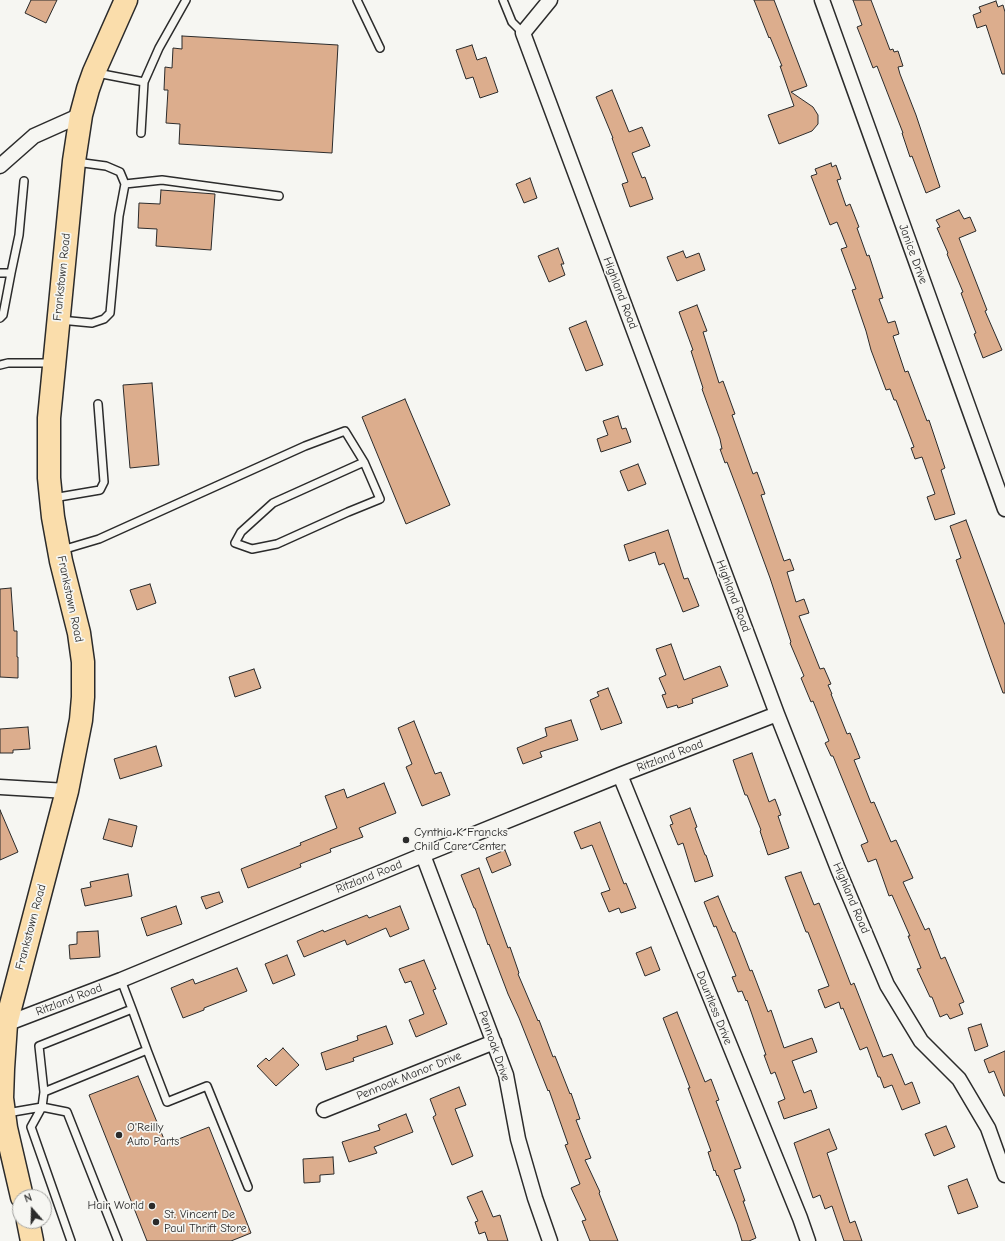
<!DOCTYPE html>
<html>
<head>
<meta charset="utf-8">
<style>
  body { margin:0 }
  #map { position:relative; width:1005px; height:1241px; overflow:hidden; background:#f6f6f2; font-family:"Comic Neue",sans-serif }
  canvas { display:block }
  .north { position:absolute; left:12px; top:1189px; width:40px; height:40px; box-sizing:border-box; background:#f6f6f2; border:1px solid #a5a5a2; border-radius:50%; rotate:340deg; font-size:11px; font-weight:700; line-height:16px; text-align:center; color:#2b2b2b }
  .north::after { content:''; display:block; margin:auto; width:14px; height:18px; background:#2b2b2b; clip-path:polygon(50% 0,100% 100%,50% 72%,0 100%) }
</style>
</head>
<body>
<div id="map">
<canvas width="1005" height="1241"></canvas>
<div class="north">N</div>
</div>
<script>
const ctx = document.querySelector('canvas').getContext('2d');
ctx.lineJoin = 'round';
function fillPath(path, color) { ctx.fillStyle = color; ctx.fill(path, 'evenodd'); }
const shape = rows => new Path2D(rows.map(r => 'M' + r).join(''));
function stroke(path, color, width, dash) { ctx.strokeStyle = color; ctx.lineWidth = width; ctx.lineCap = dash ? 'butt' : 'round'; ctx.setLineDash(dash || []); ctx.stroke(path); }
function write(font, color, halo, rows, align = 'center') {
  ctx.font = font + ' "Comic Neue",sans-serif'; ctx.lineWidth = 3.5; ctx.setLineDash([]); ctx.textBaseline = 'middle'; ctx.strokeStyle = halo; ctx.fillStyle = color; for (const [text, x, y, turn = 0] of rows) {
    ctx.save(); ctx.translate(x, y); ctx.rotate((+turn || 0) * Math.PI / 180); ctx.textAlign = isNaN(turn) ? turn : align; if (halo) ctx.strokeText(text, 0, 0); ctx.fillText(text, 0, 0); ctx.restore();
  }
}
const building = shape([
  [31,0,57,0,46,23,25,13,31,0],
  [754,0,774,0,807,86,791,92,813,107,818,115,818,124,812,131,779,144,768,115,794,106,780,66,782,66,770,37,769,38,754,0],
  [853,0,871,0,890,50,893,49,894,52,898,51,903,66,898,67,900,74,916,115,940,187,926,193,912,156,910,157,902,133,903,133,877,66,873,68,863,42,857,27,862,25,853,0],
  [996,1,998,7,1003,5,1005,12,1005,74,1002,74,986,25,977,28,973,15,981,12,979,7,996,1],
  [182,36,338,45,332,153,179,144,180,124,166,123,168,90,164,90,165,67,172,68,173,48,182,49,182,36],
  [472,45,477,60,486,57,498,92,480,98,473,77,466,79,456,50,472,45],
  [612,90,629,132,642,127,650,146,632,153,642,178,645,177,653,199,630,207,622,184,628,182,612,138,613,138,596,97,612,90],
  [831,163,832,167,836,165,841,179,837,180,846,206,850,204,859,227,857,228,867,256,869,255,883,298,879,299,888,323,895,321,899,334,893,336,905,372,908,371,927,421,929,420,945,468,941,470,955,514,935,520,927,497,935,494,922,457,915,459,911,448,914,447,896,400,894,400,890,389,886,390,871,350,866,331,852,290,856,289,841,249,847,247,837,222,830,225,811,176,817,174,815,169,831,163],
  [530,178,537,198,524,203,516,184,530,178],
  [161,190,215,194,211,250,156,246,157,229,138,228,139,203,160,204,161,190],
  [959,210,964,219,970,217,976,231,959,238,987,310,985,311,1002,350,983,358,974,334,976,333,961,293,963,292,947,254,948,253,937,228,940,227,936,220,959,210],
  [558,248,564,264,561,264,565,275,549,282,538,256,558,248],
  [683,251,686,258,699,253,705,270,677,281,667,257,683,251],
  [697,305,707,331,703,332,719,383,723,381,735,414,732,415,753,474,757,472,765,494,761,495,784,561,790,559,794,570,787,572,796,602,804,599,809,613,799,616,820,669,824,668,831,684,828,685,832,694,831,694,847,734,850,733,860,758,854,760,871,803,874,802,891,842,896,840,913,878,903,882,925,930,929,928,941,959,945,957,964,1002,959,1004,963,1014,950,1019,947,1014,940,1017,932,997,930,997,917,969,921,968,908,936,910,936,892,895,889,896,876,859,868,862,861,845,868,842,833,756,831,756,825,743,829,741,813,701,811,702,801,678,804,676,790,643,791,642,770,578,744,507,727,462,725,463,720,449,722,449,720,439,702,389,703,388,691,351,693,350,679,312,697,305],
  [586,321,603,365,586,371,569,328,586,321],
  [152,383,159,465,130,468,123,385,152,383],
  [405,399,450,505,406,524,362,417,405,399],
  [618,416,622,429,626,428,631,442,601,452,597,439,608,435,603,421,618,416],
  [638,464,646,484,628,491,620,471,638,464],
  [966,520,1005,625,1005,693,1003,693,990,657,956,560,961,558,950,526,966,520],
  [668,530,684,579,688,578,699,606,683,612,664,563,659,565,655,552,629,561,624,545,668,530],
  [150,584,156,603,137,610,130,590,150,584],
  [11,588,14,631,17,631,17,657,18,657,18,678,0,677,0,589,11,588],
  [671,644,684,680,720,666,728,686,692,699,693,703,678,708,677,705,667,708,662,695,666,694,659,678,666,675,656,649,671,644],
  [254,669,261,688,235,697,229,677,254,669],
  [608,688,622,723,601,730,590,700,599,696,597,692,608,688],
  [571,720,578,740,540,752,542,757,523,764,517,748,547,736,545,728,571,720],
  [414,721,435,774,441,772,450,795,422,806,406,767,412,764,398,728,414,721],
  [28,727,30,749,13,750,13,753,0,753,0,729,28,727],
  [156,746,162,766,120,779,114,759,156,746],
  [752,753,769,802,775,799,781,815,778,816,789,848,768,855,760,831,761,830,747,795,745,795,733,760,752,753],
  [384,783,396,813,359,828,363,837,330,849,331,852,300,864,301,867,248,888,241,869,301,845,300,843,337,828,325,796,344,789,347,798,384,783],
  [690,808,697,827,695,828,705,855,706,855,713,876,695,882,683,843,678,845,670,825,673,824,670,816,690,808],
  [0,810,18,852,0,860,0,810],
  [109,819,137,826,132,847,103,839,109,819],
  [600,822,624,884,626,883,636,908,621,913,619,908,609,912,601,893,610,890,592,845,581,849,574,832,600,822],
  [505,850,511,865,492,873,486,858,505,850],
  [479,868,508,948,510,947,519,973,518,974,538,1021,539,1020,553,1057,555,1056,570,1094,571,1093,580,1119,576,1120,591,1158,585,1160,600,1192,599,1193,618,1241,590,1241,582,1221,586,1220,571,1188,580,1184,565,1145,568,1144,549,1090,548,1091,519,1018,508,994,489,944,488,945,475,908,474,908,461,875,479,868],
  [801,872,814,905,819,903,851,985,854,983,883,1057,892,1054,905,1085,912,1082,920,1103,902,1110,892,1085,884,1088,880,1077,878,1077,867,1047,860,1050,843,1008,841,1009,839,1002,825,1008,818,990,829,986,808,932,806,932,785,877,801,872],
  [128,874,132,896,85,906,81,889,91,887,90,882,128,874],
  [219,892,223,902,206,909,201,897,219,892],
  [718,896,733,932,735,932,750,971,752,970,768,1012,771,1010,784,1048,812,1038,817,1052,792,1061,804,1093,811,1090,817,1108,784,1119,778,1102,785,1099,775,1072,771,1074,764,1055,766,1055,747,1000,746,1001,742,991,738,992,732,977,736,976,716,926,714,927,704,902,718,896],
  [176,906,182,924,147,936,141,918,176,906],
  [400,906,409,929,390,937,386,928,347,945,345,940,304,957,297,941,323,930,324,932,367,915,369,918,400,906],
  [98,931,100,957,70,959,69,945,77,944,77,932,98,931],
  [651,947,660,970,645,976,636,953,651,947],
  [287,955,295,975,273,984,265,964,287,955],
  [424,960,436,989,433,990,447,1024,416,1037,409,1020,424,1014,411,981,405,983,399,969,424,960],
  [237,968,247,991,204,1008,204,1010,183,1018,171,988,193,979,195,984,237,968],
  [677,1012,705,1082,711,1079,719,1100,716,1101,741,1168,734,1170,745,1201,743,1201,756,1238,749,1241,742,1241,737,1224,718,1175,717,1176,715,1170,714,1171,708,1152,711,1151,688,1088,690,1088,663,1018,677,1012],
  [981,1024,988,1046,975,1051,968,1028,981,1024],
  [386,1026,393,1044,353,1058,354,1061,326,1070,321,1053,358,1040,357,1036,386,1026],
  [283,1048,299,1065,276,1086,257,1066,266,1058,269,1061,283,1048],
  [1005,1051,1005,1096,1004,1096,994,1071,989,1073,984,1060,1005,1051],
  [138,1076,166,1144,209,1127,251,1233,231,1241,147,1241,89,1095,138,1076],
  [459,1087,466,1105,455,1109,473,1156,452,1165,433,1117,436,1115,430,1099,459,1087],
  [406,1114,413,1132,374,1147,377,1153,349,1162,342,1142,380,1130,378,1125,406,1114],
  [946,1126,955,1147,934,1156,925,1134,946,1126],
  [829,1129,837,1149,827,1153,850,1223,855,1221,862,1241,844,1241,832,1206,825,1209,820,1195,813,1198,794,1143,829,1129],
  [333,1157,334,1174,320,1175,320,1182,304,1183,303,1159,333,1157],
  [967,1179,978,1207,958,1214,948,1186,967,1179],
  [482,1191,493,1217,500,1215,508,1241,488,1241,485,1232,479,1234,475,1222,478,1221,467,1197,482,1191]
]);
const service = shape([
  [357,0,380,48],
  [503,0,512,22,523,33],
  [97,73,144,82,141,133],
  [144,82,159,48,186,0],
  [125,184,162,180,279,196],
  [0,273,11,273,19,235,24,181],
  [0,318,3,315,11,273],
  [60,320,92,323,104,319,110,313,119,216,125,184,120,172,106,166,76,162],
  [0,365,8,363,52,363],
  [53,498,100,490,104,482,98,404],
  [62,550,99,539,305,446,345,431,364,462,380,499,348,512,277,544,252,549,235,543,241,532,273,503,364,462],
  [147,1050,167,1102,207,1086,248,1187],
  [44,1092,147,1050,132,1009],
  [7,1113,42,1107,67,1112,118,1241],
  [71,1241,31,1127,42,1107,44,1092,39,1046,132,1009,121,980]
]);
const minor = shape([
  [550,0,523,33,777,714,838,869,887,985,921,1041,959,1079,988,1128,1005,1175],
  [822,0,1005,509],
  [0,166,34,136,81,115],
  [620,775,800,1218,808,1241],
  [0,787,67,791],
  [423,855,506,1075,518,1139,535,1198,550,1241],
  [6,1024,121,980,423,855,620,775,777,714],
  [324,1110,494,1042]
]);
const primary = shape([
  [22,1197,6,1128,2,1098,3,1069,6,1024,67,791,81,720,83,697,83,662,79,633,61,561,53,517,51,498,49,478,49,418,74,161,81,115,88,89,94,72,126,0],
  [28,1221,32,1241]
]);
const markers = [
  [406,840,4,"#2b2b2b"],
  [119,1135,4,"#2b2b2b"],
  [152,1206,4,"#2b2b2b"],
  [156,1222,4,"#2b2b2b"]
];
const streetNames = [
  ["Janice Drive",913,254,70],
  ["Frankstown Road",62,277,-84],
  ["Highland Road",620,293,69],
  ["Highland Road",733,596,69],
  ["Frankstown Road",70,599,78],
  ["Ritzland Road",670,756,-21],
  ["Ritzland Road",369,877,-22],
  ["Highland Road",851,898,67],
  ["Frankstown Road",31,927,-75],
  ["Ritzland Road",69,1000,-21],
  ["Dauntless Drive",714,1008,68],
  ["Pennoak Drive",494,1046,71],
  ["Pennoak Manor Drive",409,1076,-22]
];
const poiNames = [
  ["Cynthia K Francks",414,833],
  ["Child Care Center",414,847],
  ["O'Reilly",127,1128],
  ["Auto Parts",127,1142],
  ["Hair World",144,1206,"right"],
  ["St. Vincent De",164,1215],
  ["Paul Thrift Store",164,1229]
];
fillPath(building, '#dcad8d');
stroke(building, '#2b2b2b', 1);
stroke(service, '#2b2b2b', 10);
stroke(minor, '#2b2b2b', 17);
stroke(primary, '#2b2b2b', 25);
stroke(service, '#f6f6f2', 7);
stroke(minor, '#f6f6f2', 14);
stroke(primary, '#faddab', 22);
for (const [x, y, r, color] of markers) { const dot = new Path2D(); dot.arc(x, y, r, 0, 2 * Math.PI); ctx.fillStyle = color; ctx.fill(dot); stroke(dot, '#f6f6f2', 1.5); }
write('12px', '#2b2b2b', '#f6f6f2', streetNames);
write('12px', '#2b2b2b', '#f6f6f2', poiNames, 'left');
</script>
</body>
</html>
